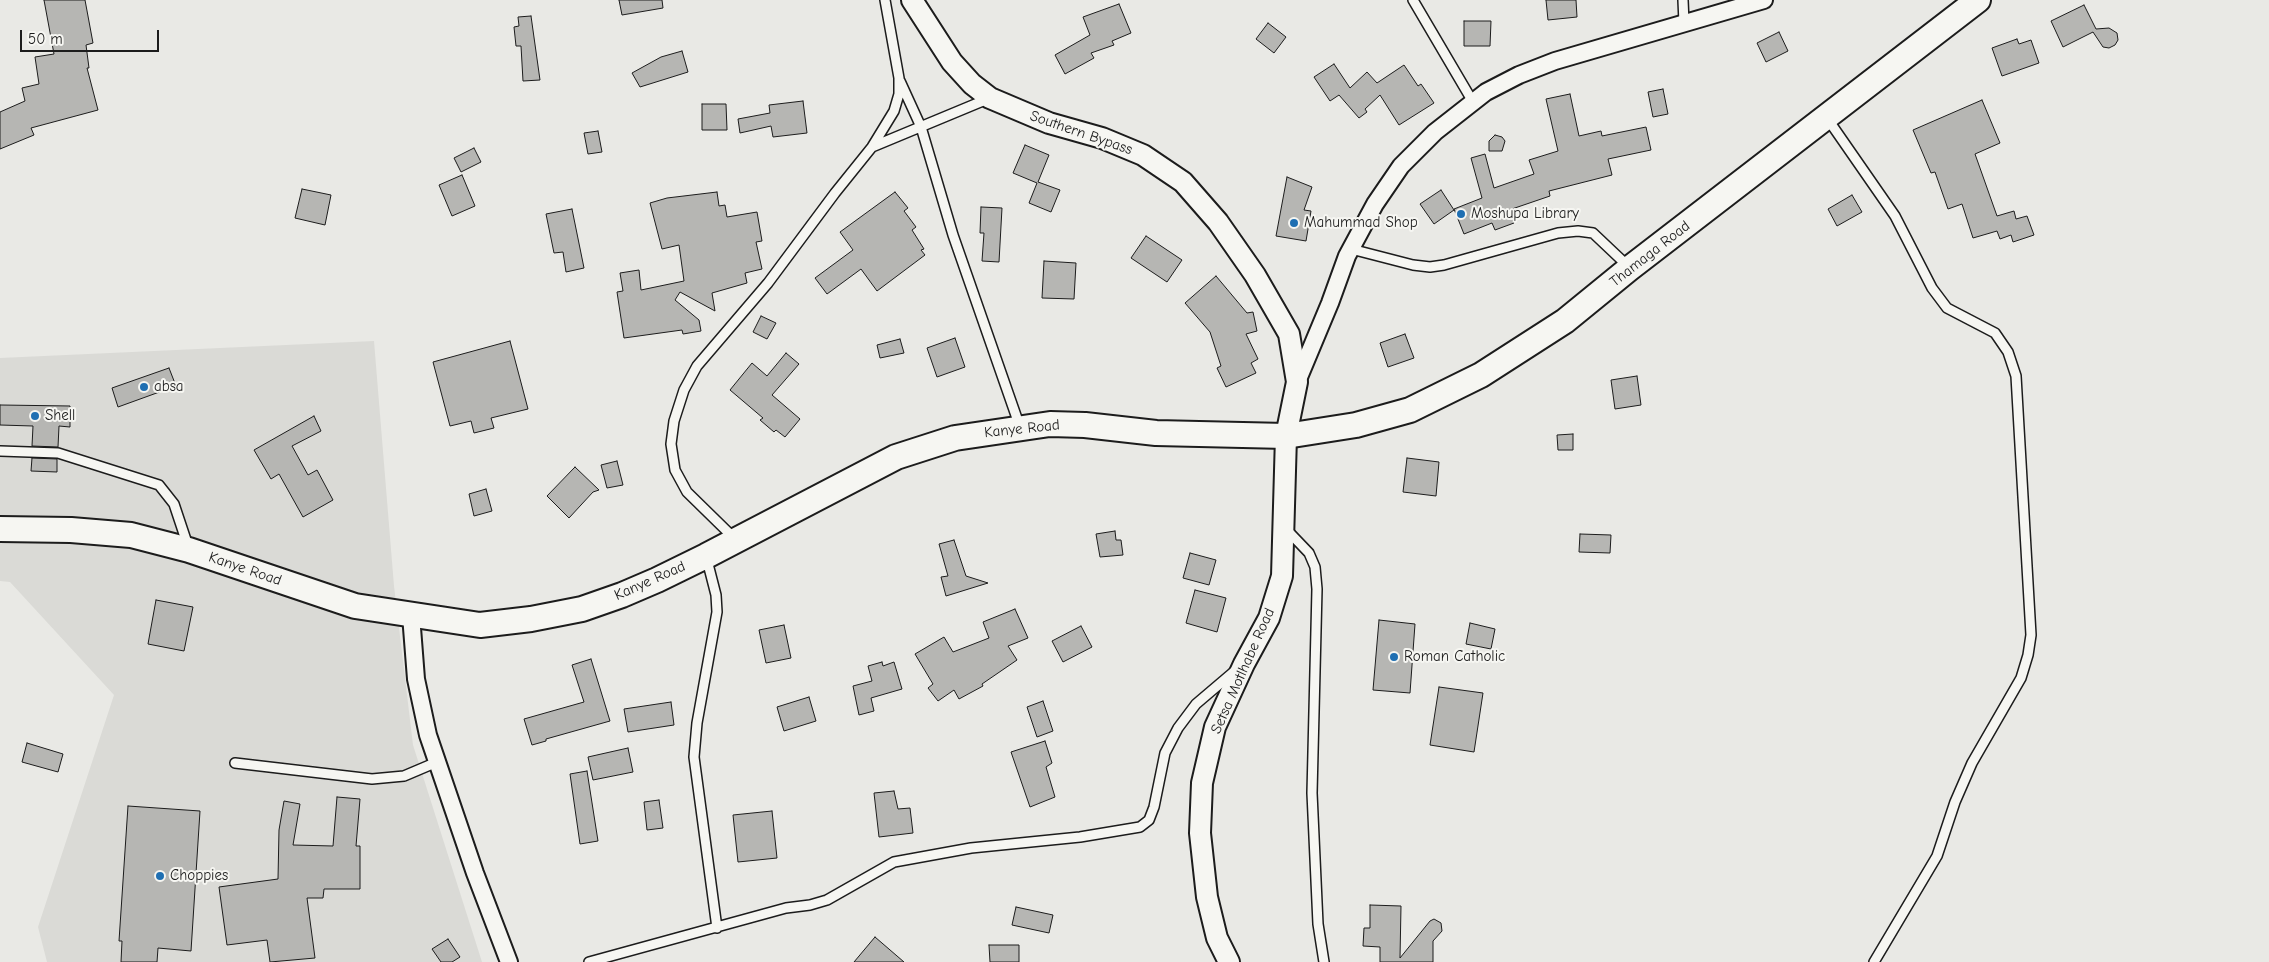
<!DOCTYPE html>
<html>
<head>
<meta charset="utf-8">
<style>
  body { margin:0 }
  #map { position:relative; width:2269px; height:962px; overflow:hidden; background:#e9e9e5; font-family:"Comic Neue",sans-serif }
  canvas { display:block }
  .scale { position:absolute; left:20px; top:30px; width:139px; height:22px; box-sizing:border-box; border:2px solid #1c1c1c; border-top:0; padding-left:6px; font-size:15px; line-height:18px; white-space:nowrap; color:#1c1c1c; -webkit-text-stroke:4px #f6f6f2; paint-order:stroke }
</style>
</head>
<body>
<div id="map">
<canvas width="2269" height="962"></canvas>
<div class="scale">50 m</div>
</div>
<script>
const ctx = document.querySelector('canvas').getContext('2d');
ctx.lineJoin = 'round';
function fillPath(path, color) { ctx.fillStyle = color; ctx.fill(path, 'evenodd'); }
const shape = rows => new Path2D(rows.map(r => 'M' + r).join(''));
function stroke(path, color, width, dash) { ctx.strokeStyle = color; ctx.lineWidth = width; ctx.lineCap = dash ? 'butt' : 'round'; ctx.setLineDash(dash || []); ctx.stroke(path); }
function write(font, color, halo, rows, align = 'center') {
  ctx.font = font + ' "Comic Neue",sans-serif'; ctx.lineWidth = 4; ctx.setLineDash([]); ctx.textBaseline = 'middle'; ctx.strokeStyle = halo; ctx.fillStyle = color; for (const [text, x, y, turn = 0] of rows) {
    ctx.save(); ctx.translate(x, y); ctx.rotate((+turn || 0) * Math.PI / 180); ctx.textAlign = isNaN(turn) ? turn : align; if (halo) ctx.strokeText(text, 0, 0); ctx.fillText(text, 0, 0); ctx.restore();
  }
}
const built = shape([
  [374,341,394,586,413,745,482,962,47,962,38,927,114,695,10,582,0,581,0,358]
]);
const building = shape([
  [44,0,85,0,93,43,86,45,89,68,87,68,98,110,31,128,34,135,0,149,0,112,25,101,22,88,39,84,35,57,54,54,44,0],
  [619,0,662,0,663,8,622,15,619,0],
  [1546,0,1576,0,1577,17,1548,20,1546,0],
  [1119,4,1131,33,1112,41,1114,45,1091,53,1094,58,1065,74,1055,55,1090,35,1083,17,1119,4],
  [2084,5,2096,29,2109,28,2117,33,2118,40,2115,45,2109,48,2103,47,2093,32,2063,47,2051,21,2084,5],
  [531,16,540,80,523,81,521,46,516,46,514,27,519,26,518,17,531,16],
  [1464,21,1491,21,1490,46,1464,46,1464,21],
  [1268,23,1286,37,1274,53,1256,39,1268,23],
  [1779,32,1788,51,1766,62,1757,43,1779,32],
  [2017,39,2019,44,2031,40,2039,63,2002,76,1992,48,2017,39],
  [682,51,688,72,640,87,632,73,661,57,682,51],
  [1334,64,1350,88,1367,72,1377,83,1404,65,1418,86,1421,84,1434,103,1399,125,1380,95,1365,109,1367,112,1359,118,1339,95,1330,101,1314,77,1334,64],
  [1663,89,1668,114,1653,117,1648,92,1663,89],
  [1570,94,1579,136,1601,131,1602,136,1646,127,1651,150,1608,159,1612,175,1549,191,1550,196,1509,210,1514,223,1495,230,1492,223,1464,234,1454,209,1482,198,1471,158,1485,154,1494,188,1534,174,1529,160,1558,151,1546,99,1570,94],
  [1982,100,2000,143,1975,154,1997,216,2014,211,2016,219,2027,216,2034,235,2013,242,2011,235,2000,239,1997,231,1973,238,1962,204,1948,209,1935,172,1931,173,1913,130,1982,100],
  [803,101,807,133,773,137,771,126,740,133,738,119,770,113,769,105,803,101],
  [702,104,726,104,727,130,702,130,702,104],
  [598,131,602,152,588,154,584,133,598,131],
  [1495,135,1502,137,1505,141,1502,151,1489,151,1489,141,1495,135],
  [1025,145,1049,155,1038,182,1060,190,1051,212,1029,203,1037,183,1013,173,1025,145],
  [474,148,481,162,461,172,454,158,474,148],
  [462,175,475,206,452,216,439,185,462,175],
  [1287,177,1312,187,1304,210,1311,211,1306,241,1276,236,1287,177],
  [302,189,331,195,325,225,295,218,302,189],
  [1441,190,1454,210,1434,224,1420,204,1441,190],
  [717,192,719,206,725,205,727,217,757,212,762,241,756,242,762,269,745,273,747,283,712,293,715,311,680,292,675,300,699,320,701,331,683,334,682,330,624,338,617,292,623,291,620,273,639,270,641,290,684,281,679,245,662,249,650,203,667,198,717,192],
  [895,192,908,208,904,211,916,227,912,230,924,249,921,250,925,255,877,291,861,269,827,294,815,278,853,250,840,232,895,192],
  [1852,195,1862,212,1837,226,1828,209,1852,195],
  [981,207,1002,208,999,262,982,261,984,233,980,233,981,207],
  [572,209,584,268,566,272,563,252,554,253,546,214,572,209],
  [1146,236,1182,260,1167,282,1131,258,1146,236],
  [1044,261,1076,263,1074,299,1042,298,1044,261],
  [1216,276,1247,313,1253,312,1257,331,1246,334,1258,359,1251,363,1256,373,1226,387,1217,368,1221,366,1210,332,1185,303,1216,276],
  [761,316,776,323,767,339,753,332,761,316],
  [1405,334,1414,358,1388,367,1380,343,1405,334],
  [955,338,965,367,937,377,927,348,955,338],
  [900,339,904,353,880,358,877,345,900,339],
  [510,341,528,409,491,418,494,428,474,433,471,421,450,426,433,362,510,341],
  [786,353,799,364,772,395,800,419,785,437,776,430,774,432,760,420,763,418,730,390,752,363,767,376,786,353],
  [169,368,176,386,118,407,112,388,169,368],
  [1637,376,1641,405,1615,409,1611,380,1637,376],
  [0,405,70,406,70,427,59,426,58,447,32,446,33,426,0,425,0,405],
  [314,416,321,431,292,446,308,475,317,470,333,500,303,517,279,474,271,479,254,450,314,416],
  [1573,434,1573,450,1558,450,1557,435,1573,434],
  [32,458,57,459,57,472,31,471,32,458],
  [1407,458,1439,462,1436,496,1403,492,1407,458],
  [617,461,623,485,607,488,601,465,617,461],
  [575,467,599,490,593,492,569,518,547,496,575,467],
  [486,489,492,511,474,516,469,494,486,489],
  [1115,531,1116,540,1121,540,1123,555,1100,557,1096,534,1115,531],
  [1580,534,1611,535,1610,553,1579,552,1580,534],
  [954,540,966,576,988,583,946,596,941,577,948,576,939,544,954,540],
  [1190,553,1216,560,1209,585,1183,578,1190,553],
  [1195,590,1226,598,1217,632,1186,623,1195,590],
  [156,600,193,607,184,651,148,644,156,600],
  [1015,609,1028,638,1008,646,1017,660,982,684,983,686,959,699,954,690,938,701,928,688,933,684,915,654,944,637,953,652,989,638,983,622,1015,609],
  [1379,620,1415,624,1410,693,1373,690,1379,620],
  [1470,623,1495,629,1491,649,1466,644,1470,623],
  [784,625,791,658,766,663,759,630,784,625],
  [1081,626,1092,647,1063,662,1052,641,1081,626],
  [591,659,610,721,546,739,546,741,532,745,524,719,584,702,572,665,591,659],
  [882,662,883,666,894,662,902,689,871,698,874,711,859,715,853,686,872,681,868,666,882,662],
  [1439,687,1483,693,1474,752,1430,745,1439,687],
  [809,697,816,721,784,731,777,707,809,697],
  [1043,701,1053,731,1037,737,1027,707,1043,701],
  [671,702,674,725,628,732,624,709,671,702],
  [1045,741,1052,763,1046,767,1055,797,1030,807,1011,752,1045,741],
  [27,743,63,754,58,772,22,762,27,743],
  [628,748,633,772,593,780,588,757,628,748],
  [587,771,598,841,580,844,570,774,587,771],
  [894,791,898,809,910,808,913,833,879,837,874,793,894,791],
  [337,797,360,799,356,846,360,846,360,889,324,889,323,898,307,898,315,958,270,962,267,940,227,945,219,887,278,879,279,830,284,801,300,804,293,845,333,846,337,797],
  [659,800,663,828,647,830,644,802,659,800],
  [128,806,200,811,191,951,158,948,157,962,121,962,122,941,119,941,128,806],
  [772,811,777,858,738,862,733,815,772,811],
  [1370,905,1401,906,1400,958,1430,921,1434,919,1441,923,1442,931,1433,941,1433,962,1380,962,1380,947,1363,946,1364,928,1370,928,1370,905],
  [1016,907,1053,915,1049,933,1012,925,1016,907],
  [875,937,904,962,854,962,875,937],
  [448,939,460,957,452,962,441,962,432,949,448,939],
  [989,945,1019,945,1019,962,990,962,989,945]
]);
const service = shape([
  [1413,0,1473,102],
  [1683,0,1684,23],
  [900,81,921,127,953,235,1020,427],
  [1827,118,1895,216,1932,288,1947,308,1995,333,2008,352,2016,376,2031,635,2028,655,2021,678,1972,763,1955,802,1937,856,1874,962],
  [872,147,990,98],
  [1351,249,1413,265,1430,267,1444,265,1558,233,1578,231,1593,233,1630,268],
  [0,451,58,453,159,485,174,504,188,546],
  [1286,529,1309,553,1315,567,1317,589,1312,793,1318,924,1324,962],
  [735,539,687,492,675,470,671,444,674,421,684,390,697,366,768,283,835,193,872,147,894,111,899,94,899,78,885,0],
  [706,556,716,595,717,612,697,723,694,757,717,928],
  [235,763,372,779,404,776,437,762],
  [589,962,786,908,810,905,827,900,894,862,971,848,1080,837,1140,827,1149,820,1154,807,1165,753,1178,728,1196,704,1236,670]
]);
const minor = shape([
  [1297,382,1330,303,1347,256,1375,204,1401,166,1435,132,1486,92,1519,75,1555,61,1764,0],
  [411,615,416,679,428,735,475,873,509,962]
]);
const tertiary = shape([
  [912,0,952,62,972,84,990,98,1049,123,1102,138,1143,155,1183,182,1218,222,1255,275,1289,334,1297,382,1286,436,1282,576,1269,618,1244,664,1215,727,1202,783,1200,833,1207,897,1217,938,1229,962]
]);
const secondary = shape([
  [0,529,71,530,131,535,189,550,355,606,480,625,531,619,582,609,622,595,657,580,706,556,896,457,955,438,1050,424,1085,425,1156,433,1286,436,1356,425,1410,410,1481,375,1565,321,1630,268,1978,0]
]);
const markers = [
  [1461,214,5,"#1f6fb2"],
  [1294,223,5,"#1f6fb2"],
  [144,387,5,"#1f6fb2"],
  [35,416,5,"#1f6fb2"],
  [1394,657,5,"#1f6fb2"],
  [160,876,5,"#1f6fb2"]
];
const streetNames = [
  ["Southern Bypass",1081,133,19],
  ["Thamaga Road",1650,254,-38],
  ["Kanye Road",1022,429,-6],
  ["Kanye Road",245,569,19],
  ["Kanye Road",650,581,-24],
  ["Setsa Motlhabe Road",1243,671,-66]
];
const poiNames = [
  ["Moshupa Library",1471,214],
  ["Mahummad Shop",1304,223],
  ["absa",154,387],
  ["Shell",45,416],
  ["Roman Catholic",1404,657],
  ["Choppies",170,876]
];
fillPath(built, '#dadad6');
fillPath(building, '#b6b6b3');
stroke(building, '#1c1c1c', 1);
stroke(service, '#1c1c1c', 12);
stroke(minor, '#1c1c1c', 20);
stroke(tertiary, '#1c1c1c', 24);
stroke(secondary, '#1c1c1c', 28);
stroke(service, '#f6f6f2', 9);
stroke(minor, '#f6f6f2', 16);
stroke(tertiary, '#f6f6f2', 20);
stroke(secondary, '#f6f6f2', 24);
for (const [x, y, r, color] of markers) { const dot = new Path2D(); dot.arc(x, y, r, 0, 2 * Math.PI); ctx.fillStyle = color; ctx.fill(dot); stroke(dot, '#f6f6f2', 2); }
write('15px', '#1c1c1c', '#f6f6f2', streetNames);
write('15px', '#1c1c1c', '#f6f6f2', poiNames, 'left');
</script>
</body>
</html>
